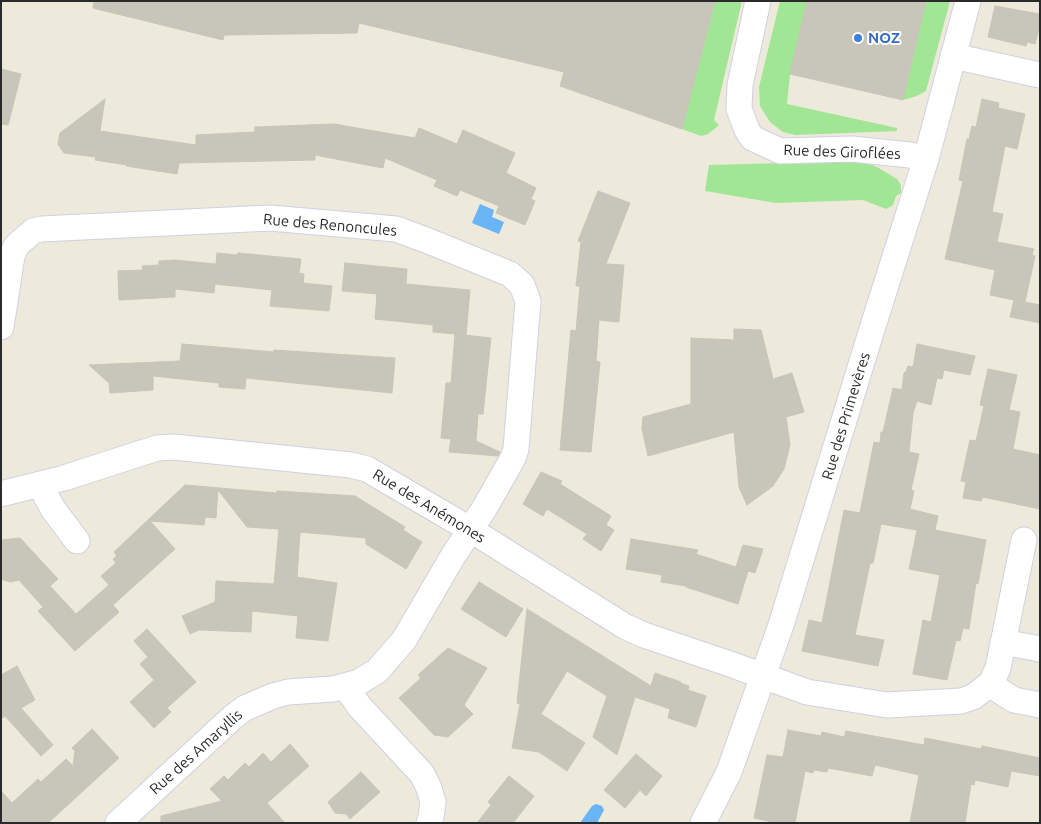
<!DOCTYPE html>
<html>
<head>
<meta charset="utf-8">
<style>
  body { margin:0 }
  #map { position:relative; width:1041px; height:824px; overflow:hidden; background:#ede9db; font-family:Ubuntu,sans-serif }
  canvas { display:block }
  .frame { position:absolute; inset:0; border:2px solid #2a2a2a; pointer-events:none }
</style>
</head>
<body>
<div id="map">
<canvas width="1041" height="824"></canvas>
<div class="frame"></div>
</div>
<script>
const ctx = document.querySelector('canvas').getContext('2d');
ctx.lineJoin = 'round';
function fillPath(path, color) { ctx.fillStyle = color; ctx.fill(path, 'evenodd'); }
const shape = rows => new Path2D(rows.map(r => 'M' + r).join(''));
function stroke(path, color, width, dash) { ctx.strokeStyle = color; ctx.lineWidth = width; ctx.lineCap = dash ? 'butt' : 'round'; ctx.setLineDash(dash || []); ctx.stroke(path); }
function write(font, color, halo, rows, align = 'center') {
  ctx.font = font + ' Ubuntu,sans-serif'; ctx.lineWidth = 4; ctx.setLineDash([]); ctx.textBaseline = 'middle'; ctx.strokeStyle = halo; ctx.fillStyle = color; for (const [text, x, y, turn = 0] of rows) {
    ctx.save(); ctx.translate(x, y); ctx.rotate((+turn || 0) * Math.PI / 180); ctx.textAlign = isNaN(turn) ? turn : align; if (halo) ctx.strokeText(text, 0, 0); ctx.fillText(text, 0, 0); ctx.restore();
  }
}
const green = shape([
  [715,1,742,1,714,120,719,125,708,134,701,136,682,129],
  [780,1,807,1,790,74,787,104,897,128,897,131,795,135,783,132,770,122,760,106,759,87],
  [926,1,950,1,926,91,917,96,903,100],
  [860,161,877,167,897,179,901,185,901,193,896,196,893,205,886,209,863,200,776,203,705,191,709,165]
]);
const water = shape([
  [480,204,494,210,492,217,504,222,499,234,472,223],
  [596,804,602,806,604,810,597,823,580,823,592,806]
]);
const building = shape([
  [94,1,715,1,682,129,560,86,564,72,359,23,357,33,224,35,223,40,93,8,94,1],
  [807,1,926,1,903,100,790,74,807,1],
  [995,6,1040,14,1040,25,1035,44,1027,42,1026,46,988,37,995,6],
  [1,69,21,74,8,125,1,124,1,69],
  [105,99,100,131,196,145,196,135,255,132,255,127,334,124,415,138,419,128,457,144,463,130,515,153,506,173,536,188,531,199,535,201,525,225,496,213,499,206,460,190,457,196,434,186,437,180,385,158,383,168,315,155,315,160,179,163,177,174,126,166,127,165,95,160,96,157,64,153,58,144,60,133,105,99],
  [982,99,999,103,998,108,1025,114,1017,149,1005,146,992,212,1003,214,997,242,1034,249,1032,255,1035,256,1025,302,1040,305,1040,323,1010,317,1014,300,990,295,995,270,945,259,963,181,959,180,967,139,969,139,972,126,976,127,982,99],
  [598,191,630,203,606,264,624,265,619,322,599,320,596,361,600,362,591,452,560,450,571,330,576,331,580,286,576,286,581,242,578,241,598,191],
  [217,253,237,255,238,253,301,259,299,273,304,274,303,283,332,286,329,311,270,306,272,290,215,284,214,293,175,289,175,297,119,300,118,271,143,270,142,266,159,265,159,261,174,260,216,264,217,253],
  [345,263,407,269,406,284,470,290,466,335,433,332,433,325,375,319,377,294,342,291,345,263],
  [734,329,761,330,773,379,792,373,804,412,786,417,790,445,784,469,773,486,747,505,739,487,734,432,648,456,642,429,643,417,691,404,691,338,734,340,734,329],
  [455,334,491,338,483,414,478,414,476,441,500,452,498,456,449,452,451,439,441,438,446,383,451,383,455,334],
  [182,344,274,352,274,350,395,358,392,393,246,378,245,389,219,387,219,383,153,376,153,390,110,393,109,383,89,365,180,361,182,344],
  [917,344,975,356,970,375,944,370,942,379,937,378,931,405,917,401,913,413,909,452,919,454,911,490,914,491,910,509,938,516,935,530,986,540,978,584,976,583,969,629,963,628,960,641,956,640,947,680,913,674,923,620,931,622,940,575,909,569,917,530,881,524,873,563,870,563,855,635,884,640,878,666,802,651,809,620,822,623,844,510,860,513,874,442,880,443,881,432,883,432,893,388,902,390,904,373,906,372,908,366,913,367,917,344],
  [988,369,1017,375,1009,410,1020,412,1013,449,1040,455,1040,509,983,497,981,501,963,498,966,482,961,481,970,440,976,441,984,406,980,405,988,369],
  [541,472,562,481,560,484,611,516,606,525,614,530,601,551,583,539,587,534,547,509,543,516,523,504,541,472],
  [185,485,277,493,277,491,355,496,405,527,403,530,422,542,406,569,366,544,366,538,300,532,297,577,337,583,328,641,296,638,298,616,252,611,251,632,199,630,190,634,182,616,215,602,216,581,274,584,279,529,247,527,218,490,216,518,205,517,204,525,150,521,175,549,113,605,119,612,75,651,38,611,43,607,19,580,10,582,1,579,1,540,20,538,58,579,50,586,76,614,109,585,101,576,116,563,113,559,117,556,114,552,185,485],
  [631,539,698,550,696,554,745,570,736,567,743,545,763,549,755,573,748,571,738,604,686,587,686,586,661,582,662,575,626,569,631,539],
  [479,582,523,609,506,637,461,609,479,582],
  [527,609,651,686,655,673,681,682,680,683,689,686,688,690,706,696,696,727,668,718,670,709,635,697,617,755,593,737,607,696,567,671,541,714,585,743,567,771,539,752,512,748,520,704,517,703,527,609],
  [147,629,196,682,167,708,171,712,154,728,130,702,154,680,140,664,148,657,134,641,147,629],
  [448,648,487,668,464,705,473,714,448,737,434,735,399,698,421,678,418,675,448,648],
  [17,666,35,700,21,708,53,745,41,756,5,716,1,719,1,675,17,666],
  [92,729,119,758,48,823,1,823,1,791,12,803,38,779,41,782,66,759,73,766,75,751,72,748,92,729],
  [788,730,821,736,822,732,844,737,846,731,924,745,925,738,981,749,982,746,1040,758,1040,776,1011,771,1008,787,975,780,974,785,971,784,965,823,910,823,919,775,875,765,872,776,828,768,827,772,814,770,813,773,805,771,795,823,777,823,754,818,767,755,783,757,788,730],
  [290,744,309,766,267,803,285,823,161,823,161,816,222,801,210,789,224,776,228,780,245,763,249,767,263,753,271,762,290,744],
  [636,754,662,776,646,796,640,790,625,808,604,790,636,754],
  [361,772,380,792,350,819,346,814,335,813,328,802,361,772],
  [509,776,534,796,513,823,477,823,491,805,488,802,509,776]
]);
const minor = shape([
  [758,1,740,85,739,109,747,130,752,138,780,151,852,149,910,155,926,159],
  [953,56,1040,75],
  [1,327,12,256,16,246,33,231,41,229,270,218,396,229,426,240,510,274,522,285,528,301,516,449,513,458,484,509,453,556,404,640,377,671,359,682,333,689,288,692,273,696,245,708,233,717,118,823],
  [40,485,53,509,77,541],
  [1,494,64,478,157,448,174,447,351,465,367,469,471,530,626,627,644,635,730,664,807,692,887,705,961,701,973,697,991,683,998,668,1024,540],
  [1003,642,1040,649],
  [991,683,997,689,1014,700,1040,705],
  [346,687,359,706,422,774,429,788,433,802,431,817,429,823],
  [703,823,729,772,781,625,873,326,926,159,968,1]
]);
const markers = [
  [858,38,5,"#3f7fe0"]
];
const shopNames = [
  ["NOZ",868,38]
];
const streetNames = [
  ["Rue des Giroflées",842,152,2],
  ["Rue des Renoncules",330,225,5],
  ["Rue des Primevères",846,416,-73],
  ["Rue des Anémones",429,506,31],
  ["Rue des Amaryllis",196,752,-42]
];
fillPath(green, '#a1e695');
fillPath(water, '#69b4f4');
fillPath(building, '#c8c5bb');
stroke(building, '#c8c5b5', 1);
stroke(minor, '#d0d0e4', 27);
stroke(minor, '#fff', 25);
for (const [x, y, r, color] of markers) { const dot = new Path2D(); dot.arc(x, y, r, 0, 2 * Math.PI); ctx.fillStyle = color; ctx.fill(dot); stroke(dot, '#fff', 2); }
write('bold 15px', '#366cbe', '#fff', shopNames, 'left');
write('15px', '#2a2a2a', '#fff', streetNames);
</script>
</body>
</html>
